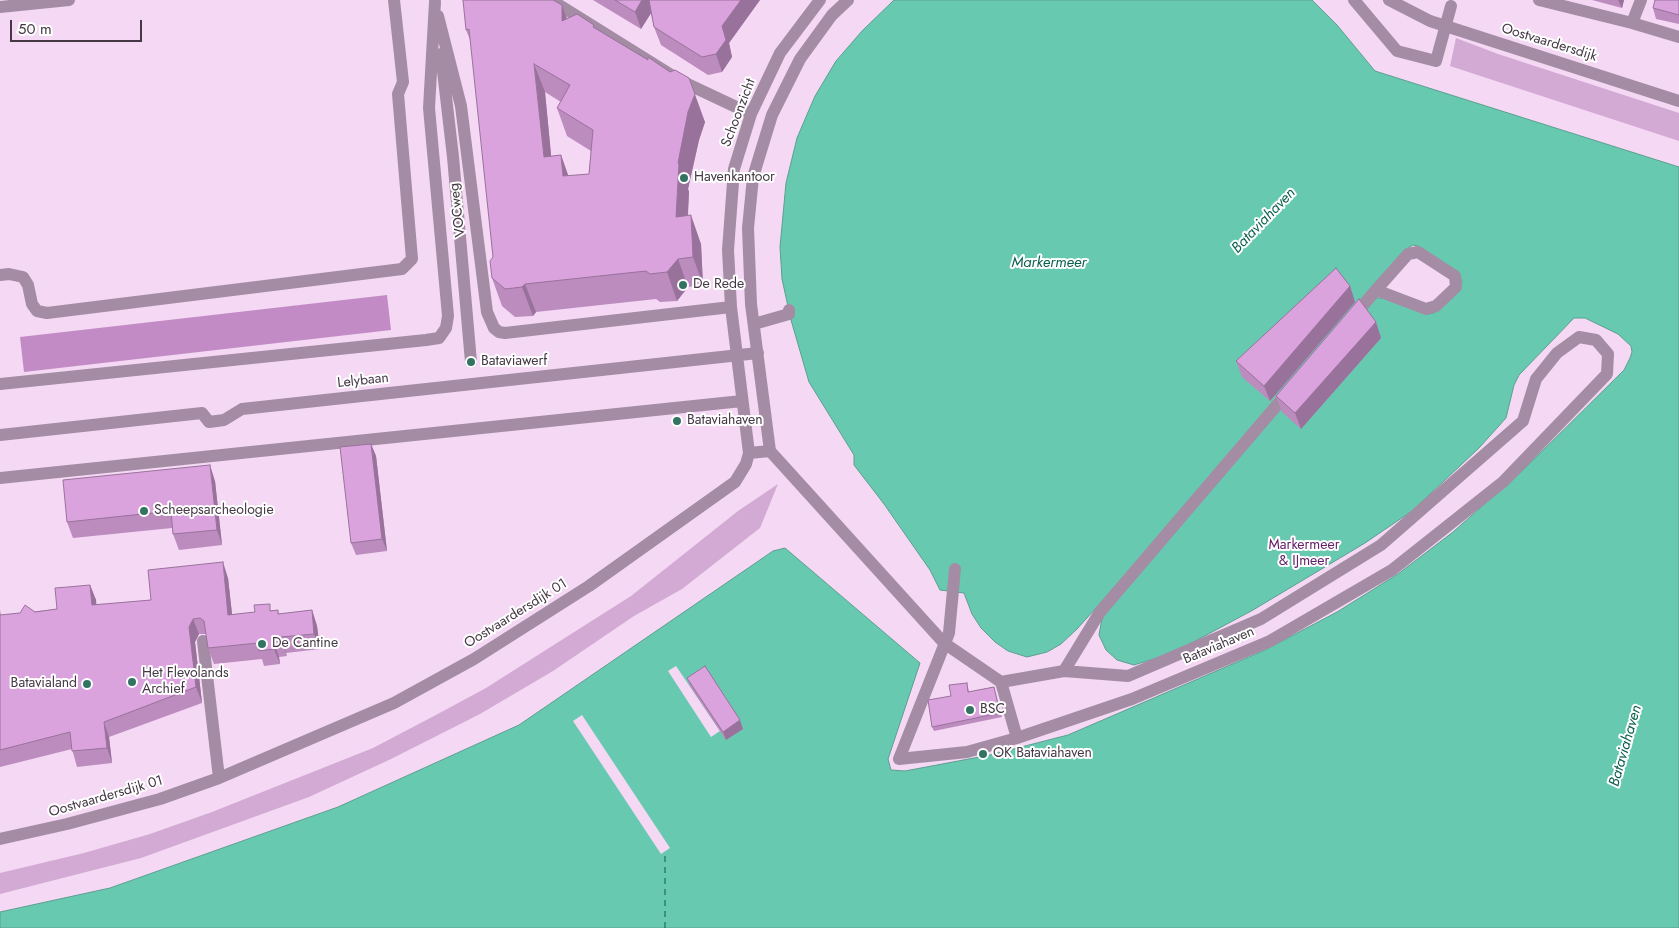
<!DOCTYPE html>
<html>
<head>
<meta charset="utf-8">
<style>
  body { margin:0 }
  #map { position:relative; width:1679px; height:928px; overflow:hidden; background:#f4d8f4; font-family:Jost,sans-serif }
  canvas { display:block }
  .scale { position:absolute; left:10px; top:20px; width:132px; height:22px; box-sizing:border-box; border:2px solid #433843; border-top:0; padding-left:6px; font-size:15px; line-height:18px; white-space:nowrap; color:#433843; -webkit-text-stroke:4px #fff; paint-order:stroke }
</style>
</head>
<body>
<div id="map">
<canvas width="1679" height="928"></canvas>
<div class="scale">50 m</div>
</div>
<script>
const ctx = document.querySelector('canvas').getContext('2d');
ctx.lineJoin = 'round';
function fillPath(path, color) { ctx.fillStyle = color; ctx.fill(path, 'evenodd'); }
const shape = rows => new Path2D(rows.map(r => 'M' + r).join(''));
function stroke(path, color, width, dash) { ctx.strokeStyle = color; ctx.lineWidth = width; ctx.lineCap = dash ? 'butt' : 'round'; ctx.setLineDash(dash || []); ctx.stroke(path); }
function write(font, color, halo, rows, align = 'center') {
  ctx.font = font + ' Jost,sans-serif'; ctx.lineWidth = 4; ctx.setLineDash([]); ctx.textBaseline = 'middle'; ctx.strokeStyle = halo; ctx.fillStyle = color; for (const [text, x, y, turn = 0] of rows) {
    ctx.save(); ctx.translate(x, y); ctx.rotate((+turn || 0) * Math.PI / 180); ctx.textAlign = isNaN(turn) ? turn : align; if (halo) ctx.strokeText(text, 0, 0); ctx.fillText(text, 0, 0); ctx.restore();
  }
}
const green = shape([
  [1456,38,1498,54,1679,113,1679,141,1450,66],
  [778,484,760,528,682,589,634,616,553,671,480,714,391,759,309,797,141,858,0,894,0,873,84,853,150,834,212,812,373,748,434,716,486,688,631,596,738,511]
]);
const forest = shape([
  [387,295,391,330,24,372,20,337]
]);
const water = shape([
  [894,0,1312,0,1337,25,1375,71,1679,167,1679,928,0,928,0,912,110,888,338,807,519,725,773,551,785,548,920,663,888,759,891,770,905,771,990,755,1068,735,1265,650,1337,612,1398,574,1453,532,1523,470,1624,370,1630,358,1632,352,1631,346,1618,334,1585,318,1574,318,1519,375,1514,385,1506,418,1479,448,1412,511,1365,543,1253,610,1173,653,1134,665,1117,660,1106,650,1099,635,1103,613,1374,298,1384,298,1428,314,1434,313,1460,287,1462,281,1459,275,1418,246,1413,245,1408,248,1122,579,1077,629,1061,644,1047,652,1027,657,1008,651,995,642,981,628,972,614,964,593,940,590,930,570,884,504,854,465,854,455,809,382,791,320,782,279,780,247,786,183,797,138,815,96,836,61,862,31,894,0]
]);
const pier = shape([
  [676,666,720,731,711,737,668,671],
  [582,715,670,848,661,854,573,721]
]);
const ferry = shape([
  [665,928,665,851]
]);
const minor = shape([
  [551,0,681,81,751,114],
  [1354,0,1397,51,1436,61,1451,6],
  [1389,0,1430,21,1679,101],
  [1539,0,1632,23,1679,37],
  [0,7,69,0],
  [438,16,461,106,487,312,494,328,499,332,505,333,731,307],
  [1632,23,1641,0],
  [441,54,453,157,471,362],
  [0,275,9,274,23,277,28,285,32,304,37,311,47,313,402,269,412,259,398,94,403,82,394,0],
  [1353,317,1376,290,1408,254,1418,252,1455,276,1456,287,1436,306,1426,309,1376,290],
  [754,324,789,314,789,310],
  [0,384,426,340,439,338,446,328,448,316,429,108,435,2],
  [0,435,202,413,209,422,224,420,242,409,758,353],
  [770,451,751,304,748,228,753,177,772,115,800,59,832,15,848,0],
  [749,453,770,451,944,643,1001,682,1064,671,1128,676,1261,619,1381,545,1523,421,1536,379,1557,353,1579,337,1596,340,1608,354,1607,374,1503,482,1392,570,1270,641,1132,699,1017,738,1001,682],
  [0,478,742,401],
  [955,569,949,633,899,759,967,752,1017,738],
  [203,641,219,778],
  [1064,671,1100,612,1289,391],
  [0,839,67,824,160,799,219,778,394,703,474,659,589,586,735,482,746,464,749,453,731,307,728,250,734,169,751,114,780,53,820,0]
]);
const wall = shape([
  [593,0,760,0,729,43,732,57,722,72,708,75,661,45,654,27,651,13,641,29],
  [1592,0,1624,0,1622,8],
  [1679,0,1679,24,1656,19,1653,8],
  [562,5,567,19,596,29,705,122,699,140,688,189,689,192,688,216,701,244,703,285,688,287,677,301,660,302,656,299,536,312,533,316,515,317,502,306,492,278,493,257,471,42,466,30],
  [545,92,561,102,557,108,567,136,591,151,589,174,568,176,561,155,551,156],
  [1350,286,1355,302,1270,401,1242,377,1236,361],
  [1376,322,1381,338,1301,429,1282,412,1276,396],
  [371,444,376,456,387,551,356,555,351,543],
  [215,481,222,545,179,550,173,534,172,528,73,538,67,522],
  [228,578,232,615,278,610,279,614,312,610,317,626,320,649,286,653,287,656,279,657,280,664,264,666,262,659,214,664,208,648,206,634,199,634,195,642,202,703,109,737,112,763,77,767,72,749,0,767,0,610,1,615,57,609,90,585,96,600,96,605,151,600],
  [687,678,743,729,726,740,690,686],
  [967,683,969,692,994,687,1002,717,934,731,932,727,951,696]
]);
const shadedWall = shape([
  [642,0,650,0,653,10,641,29,635,12],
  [741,0,760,0,729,43,732,57,722,72,716,54,722,26],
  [1618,0,1624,0,1622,8],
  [562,5,572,33,562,21],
  [534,64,545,92,554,185,544,157],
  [689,78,705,122,699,140,688,189,689,192,686,245,676,217,678,163],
  [561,155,571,183,563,176],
  [691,215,701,244,703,285,693,257],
  [678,259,688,287,677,301,667,272],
  [525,284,536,312,533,316,522,287],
  [1350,286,1355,302,1270,401,1264,386],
  [1376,322,1381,338,1301,429,1295,413],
  [371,444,376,456,387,551,382,539],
  [210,465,215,481,222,545,217,530],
  [223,562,228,578,234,631,228,615],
  [90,585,96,600,98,621,92,605],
  [312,610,317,626,320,649,314,634],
  [193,619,199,634,195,642,202,703,196,687,189,627],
  [281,637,286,653,287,656,281,641],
  [274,642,279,657,280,664,274,649],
  [740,720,743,729,726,740,723,732],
  [104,722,109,737,112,763,107,748]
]);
const building = shape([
  [463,0,553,0,562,5,562,21,577,14,594,25,593,27,648,60,648,57,670,72,675,70,689,78,695,94,688,112,678,163,679,164,676,217,691,215,693,257,678,259,667,272,650,274,646,271,525,284,522,287,505,289,492,278,490,261,493,257,469,29,466,30,463,0],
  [534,64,570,85,557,108,593,130,589,174,563,176,561,155,544,157,534,64],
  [615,0,642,0,635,12,615,0],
  [649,0,741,0,722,26,726,40,716,54,702,57,654,27,649,0],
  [1655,0,1679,0,1679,15,1653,8,1655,0],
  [1336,268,1350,286,1264,386,1236,361,1336,268],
  [1359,299,1376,322,1295,413,1276,396,1359,299],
  [371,444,382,539,351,543,340,447,371,444],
  [210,465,217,530,173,534,171,511,67,522,63,480,210,465],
  [223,562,228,615,255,612,254,605,270,604,270,611,278,610,278,614,312,610,314,634,281,637,281,641,274,642,274,649,259,651,258,643,208,648,204,621,200,618,193,619,189,627,196,687,104,722,107,748,72,751,70,732,0,750,0,615,20,613,25,605,35,612,57,609,55,588,68,587,90,585,92,605,151,600,148,570,223,562],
  [705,666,740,720,723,732,687,678,705,666],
  [967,683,968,692,994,687,1000,713,932,727,928,700,951,696,949,685,967,683]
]);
const markers = [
  [684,178,5,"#327362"],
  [683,285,5,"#327362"],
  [471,362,5,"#327362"],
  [677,421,5,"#327362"],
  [144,511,5,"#327362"],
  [262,644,5,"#327362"],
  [132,682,5,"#327362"],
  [87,684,5,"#327362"],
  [970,710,5,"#327362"],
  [983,754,5,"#327362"]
];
const streetNames = [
  ["Oostvaardersdijk",1549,43,17],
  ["Schoonzicht",739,113,-69],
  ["VOCweg",458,210,-97],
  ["Lelybaan",363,381,-6],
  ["Oostvaardersdijk 01",516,614,-32],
  ["Bataviahaven",1219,646,-23],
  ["Oostvaardersdijk 01",106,797,-16]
];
const poiNames = [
  ["Havenkantoor",694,178],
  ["De Rede",693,285],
  ["Bataviawerf",481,362],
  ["Bataviahaven",687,421],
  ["Scheepsarcheologie",154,511],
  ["De Cantine",272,644],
  ["Het Flevolands",142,674],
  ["Archief",142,690],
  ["Batavialand",77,684,"right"],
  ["BSC",980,710],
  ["OK Bataviahaven",993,754]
];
const parkNames = [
  ["Markermeer",1304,546],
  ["& IJmeer",1304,562]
];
const waterNames = [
  ["Bataviahaven",1264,221,-46],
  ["Markermeer",1049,263],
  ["Bataviahaven",1626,746,-74]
];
fillPath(green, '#d2aad3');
fillPath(forest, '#c38bc5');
fillPath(water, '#67cab0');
stroke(water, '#5c9e8f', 1);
fillPath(pier, '#f4d8f4');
stroke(ferry, '#0a5f4d', 1, [6, 5]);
stroke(minor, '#a48ca5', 12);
fillPath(wall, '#bc8cbf');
fillPath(shadedWall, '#99729b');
fillPath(building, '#dba3de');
stroke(building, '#99729b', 1);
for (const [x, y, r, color] of markers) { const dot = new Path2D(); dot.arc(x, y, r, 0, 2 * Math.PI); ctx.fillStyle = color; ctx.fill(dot); stroke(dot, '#fff', 2); }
write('14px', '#433843', '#fff', streetNames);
write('14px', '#433843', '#fff', poiNames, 'left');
write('14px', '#632168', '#fff', parkNames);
write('italic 15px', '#0a5f4d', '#fff', waterNames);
</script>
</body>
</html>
